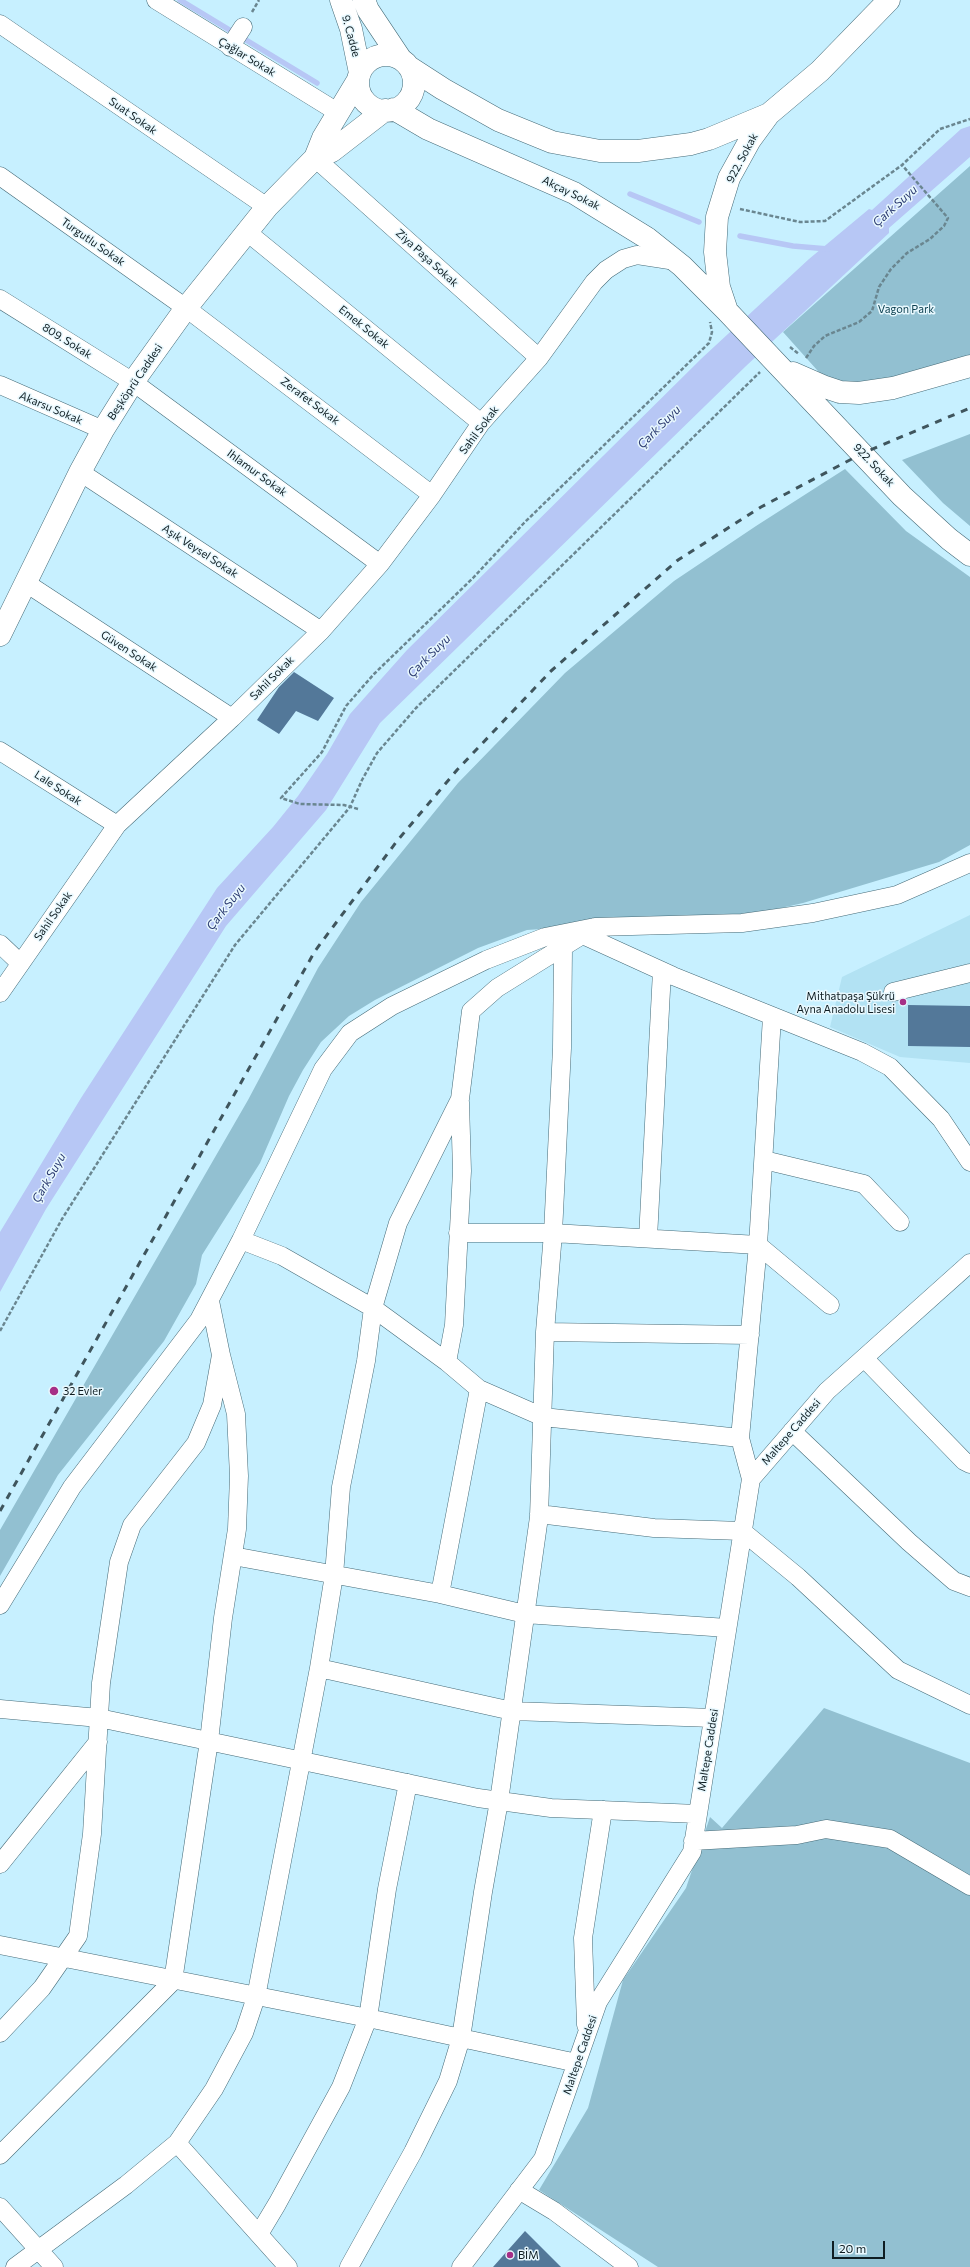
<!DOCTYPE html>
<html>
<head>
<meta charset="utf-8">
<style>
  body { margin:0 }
  #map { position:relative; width:970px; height:2267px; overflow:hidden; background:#c7f0ff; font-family:Commissioner,sans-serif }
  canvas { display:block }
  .scale { position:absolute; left:832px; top:2241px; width:53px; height:18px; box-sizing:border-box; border:2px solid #0e1d22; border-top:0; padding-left:5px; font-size:12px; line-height:14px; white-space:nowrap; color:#0e1d22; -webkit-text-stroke:3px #e8f8fe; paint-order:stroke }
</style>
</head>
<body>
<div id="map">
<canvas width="970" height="2267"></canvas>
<div class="scale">20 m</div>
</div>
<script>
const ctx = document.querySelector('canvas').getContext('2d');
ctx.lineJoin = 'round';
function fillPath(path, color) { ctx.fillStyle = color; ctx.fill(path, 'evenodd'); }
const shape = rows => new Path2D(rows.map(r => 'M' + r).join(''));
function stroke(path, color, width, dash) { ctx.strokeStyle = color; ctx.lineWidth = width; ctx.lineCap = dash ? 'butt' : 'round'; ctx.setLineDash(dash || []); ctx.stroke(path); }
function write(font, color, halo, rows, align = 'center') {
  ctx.font = font + ' Commissioner,sans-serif'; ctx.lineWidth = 3; ctx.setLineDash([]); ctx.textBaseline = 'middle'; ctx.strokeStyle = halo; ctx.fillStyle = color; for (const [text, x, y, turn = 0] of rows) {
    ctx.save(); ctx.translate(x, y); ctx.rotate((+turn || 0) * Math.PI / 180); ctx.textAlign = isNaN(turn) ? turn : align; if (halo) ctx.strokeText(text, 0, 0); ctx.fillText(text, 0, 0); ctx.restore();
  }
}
const built = shape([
  [970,915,970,1063,900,1057,830,1027,842,977]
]);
const green = shape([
  [970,166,970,361,834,389,783,332],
  [970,434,970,526,943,503,902,460],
  [845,469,906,531,970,577,970,845,939,862,803,903,750,915,527,930,478,948,375,1000,349,1016,321,1042,303,1070,289,1096,260,1163,202,1255,196,1284,164,1341,58,1475,0,1576,0,1530,248,1100,318,968,361,902,458,783,565,673,674,581,756,526],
  [824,1708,970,1763,970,2267,658,2267,539,2190,588,2108,623,1980,686,1888,710,1817,722,1828]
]);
const water = shape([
  [970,126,970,157,889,228,889,233,746,366,380,723,326,810,226,926,46,1209,0,1292,0,1232,81,1098,217,888,273,827,298,796,327,754,350,714,407,650,702,358,809,259,869,209,872,210,961,129]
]);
const stream = shape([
  [180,0,317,83],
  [630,194,699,222],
  [740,236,793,246,828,249]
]);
const building = shape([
  [294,672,334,698,318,721,296,711,279,734,257,720,279,687],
  [908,1005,970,1006,970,1047,908,1046],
  [525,2231,561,2267,493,2267]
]);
const path = shape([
  [252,12,259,0],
  [740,209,800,222,825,221,902,165,940,129,970,119],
  [790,347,799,354],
  [806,358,814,346,825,336,859,322,872,311,879,287,891,269,907,253,930,239,944,226,948,218,902,165],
  [358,809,344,805,300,804,281,798,322,752,346,706,374,674,473,578,524,523,709,343,712,332,710,322],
  [0,1331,62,1219,235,945,350,807,362,780,377,753,416,708,760,372]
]);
const minor = shape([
  [156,0,339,113],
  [0,24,267,207],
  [230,47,243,27],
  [315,158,539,358],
  [0,176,186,308,432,495],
  [247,232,481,423],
  [0,299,133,382,380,564],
  [0,385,103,430],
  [80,472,321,631],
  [26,583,232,718],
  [0,751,117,825],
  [583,935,673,976,862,1052,890,1067,941,1119,970,1162],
  [0,944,20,963],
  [893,992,970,973],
  [0,993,117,825,232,718,321,631,380,564,432,495,481,423,539,358,594,282,606,270,623,259,637,255,676,261],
  [764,1160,864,1184,900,1222],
  [458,1233,553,1233,758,1245,830,1305],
  [648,1238,662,971],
  [241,1240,282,1256,373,1308,447,1362,479,1389,543,1417,740,1438],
  [545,1332,750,1335],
  [864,1358,964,1461,970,1464],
  [447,1362,454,1325,462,1171,460,1102],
  [792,1431,909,1542,954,1581,970,1587],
  [751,1479,740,1438,758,1245,772,1017],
  [539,1514,654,1528,742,1531,798,1577,898,1670,970,1705],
  [233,1556,440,1594,525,1614,727,1628],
  [440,1594,479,1389],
  [0,1605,72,1487,199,1320,241,1240,323,1069,350,1033,392,1006,486,960,545,937,595,927,742,923,813,913,897,895,970,863],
  [319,1668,512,1711,713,1718],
  [0,1709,99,1718,478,1798,551,1808,698,1814],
  [693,1841,797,1835,826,1829,890,1839,970,1886],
  [0,1864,98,1742],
  [0,1945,368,2018,577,2063],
  [586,2025,583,1938,603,1810],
  [0,2033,42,1988,78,1936,92,1834,101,1683,119,1562,132,1525,196,1443,212,1405,221,1355,210,1301],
  [177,2143,288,2267],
  [0,2155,173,1981,209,1741,223,1618,237,1529,239,1476,236,1414,221,1355],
  [519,2190,554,2211,629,2267],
  [0,2207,54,2267],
  [259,2234,277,2204,341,2087,368,2018,387,1889,408,1783],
  [15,2267,126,2185,177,2143,214,2089,244,2033,256,1997,319,1668,334,1575,341,1487,366,1361,373,1308,398,1223,460,1099,471,1011,497,988,595,927],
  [349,2267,413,2152,448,2081,461,2038,483,1892,499,1801,539,1517,545,1332,553,1233,562,1048,563,949],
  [461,2267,543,2159,598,2002,692,1852,751,1479,827,1391,970,1263]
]);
const major = shape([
  [341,0,351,29,360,73],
  [364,0,368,10,400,58],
  '358 83a28 28 0 1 1 56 0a28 28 0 1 1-56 0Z',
  [409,67,443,89,498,120,552,142,600,151,638,151,691,144,709,139,769,114],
  [394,109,428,129,574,193,647,238,682,266,726,310,902,496,949,539,970,555],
  [315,158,332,151,385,110],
  [726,308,719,287,715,252,717,217,729,178,750,140,769,114,820,71,889,0],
  [793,373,825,387,840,392,859,393,893,388,970,366],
  [0,635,80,472,103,430,133,382,186,308,267,207,315,158,323,138,358,80]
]);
const rail = shape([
  [0,1511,315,951,397,841,457,770,551,671,678,560,761,507,863,453,970,408]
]);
const markers = [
  [903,1002,4,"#a62f87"],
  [54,1391,5,"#a62f87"],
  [510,2255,4,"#a62f87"]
];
const streetNames = [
  ["9. Cadde",351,36,75],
  ["Çağlar Sokak",247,57,31],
  ["Suat Sokak",133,116,35],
  ["922. Sokak",742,158,-62],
  ["Akçay Sokak",571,193,26],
  ["Turgutlu Sokak",93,242,35],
  ["Ziya Paşa Sokak",427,258,42],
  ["Emek Sokak",364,327,39],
  ["809. Sokak",67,341,32],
  ["Beşköprü Caddesi",135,382,-56],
  ["Zerafet Sokak",310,401,37],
  ["Akarsu Sokak",51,408,23],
  ["Sahil Sokak",479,430,-53],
  ["922. Sokak",874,465,47],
  ["Ihlamur Sokak",257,473,36],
  ["Aşık Veysel Sokak",200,551,33],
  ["Güven Sokak",129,651,33],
  ["Sahil Sokak",272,678,-45],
  ["Lale Sokak",58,788,33],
  ["Sahil Sokak",53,916,-55],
  ["Maltepe Caddesi",791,1432,-49],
  ["Maltepe Caddesi",708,1750,-81],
  ["Maltepe Caddesi",580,2055,-71]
];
const parkNames = [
  ["Vagon Park",906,309]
];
const poiNames = [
  ["Mithatpaşa Şükrü",895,996,"right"],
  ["Ayna Anadolu Lisesi",895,1009,"right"],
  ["32 Evler",63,1391],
  ["BİM",518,2255]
];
const waterNames = [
  ["Çark Suyu",895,206,-42],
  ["Çark Suyu",659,427,-45],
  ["Çark Suyu",429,656,-45],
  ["Çark Suyu",226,907,-52],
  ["Çark Suyu",49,1178,-60]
];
fillPath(built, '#b2e2f3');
fillPath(green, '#92c0d1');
fillPath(water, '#b7c7f5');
stroke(stream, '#b7c7f5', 5.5);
fillPath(building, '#537899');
stroke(minor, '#466b78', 19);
stroke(major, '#466b78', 23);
stroke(path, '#6a8690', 2.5, [4, 2]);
stroke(minor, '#fff', 18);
stroke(major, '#fff', 22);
stroke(rail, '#3f555d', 3, [7, 7]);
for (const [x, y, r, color] of markers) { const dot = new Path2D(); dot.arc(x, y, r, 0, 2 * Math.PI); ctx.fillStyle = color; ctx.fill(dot); stroke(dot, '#e8f8fe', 1.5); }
write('11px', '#0e1d22', '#e8f8fe', streetNames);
write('11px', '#0a3e4e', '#e8f8fe', parkNames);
write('11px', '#0e1d22', '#e8f8fe', poiNames, 'left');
write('italic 12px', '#2b3a71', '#e8f8fe', waterNames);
</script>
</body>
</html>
